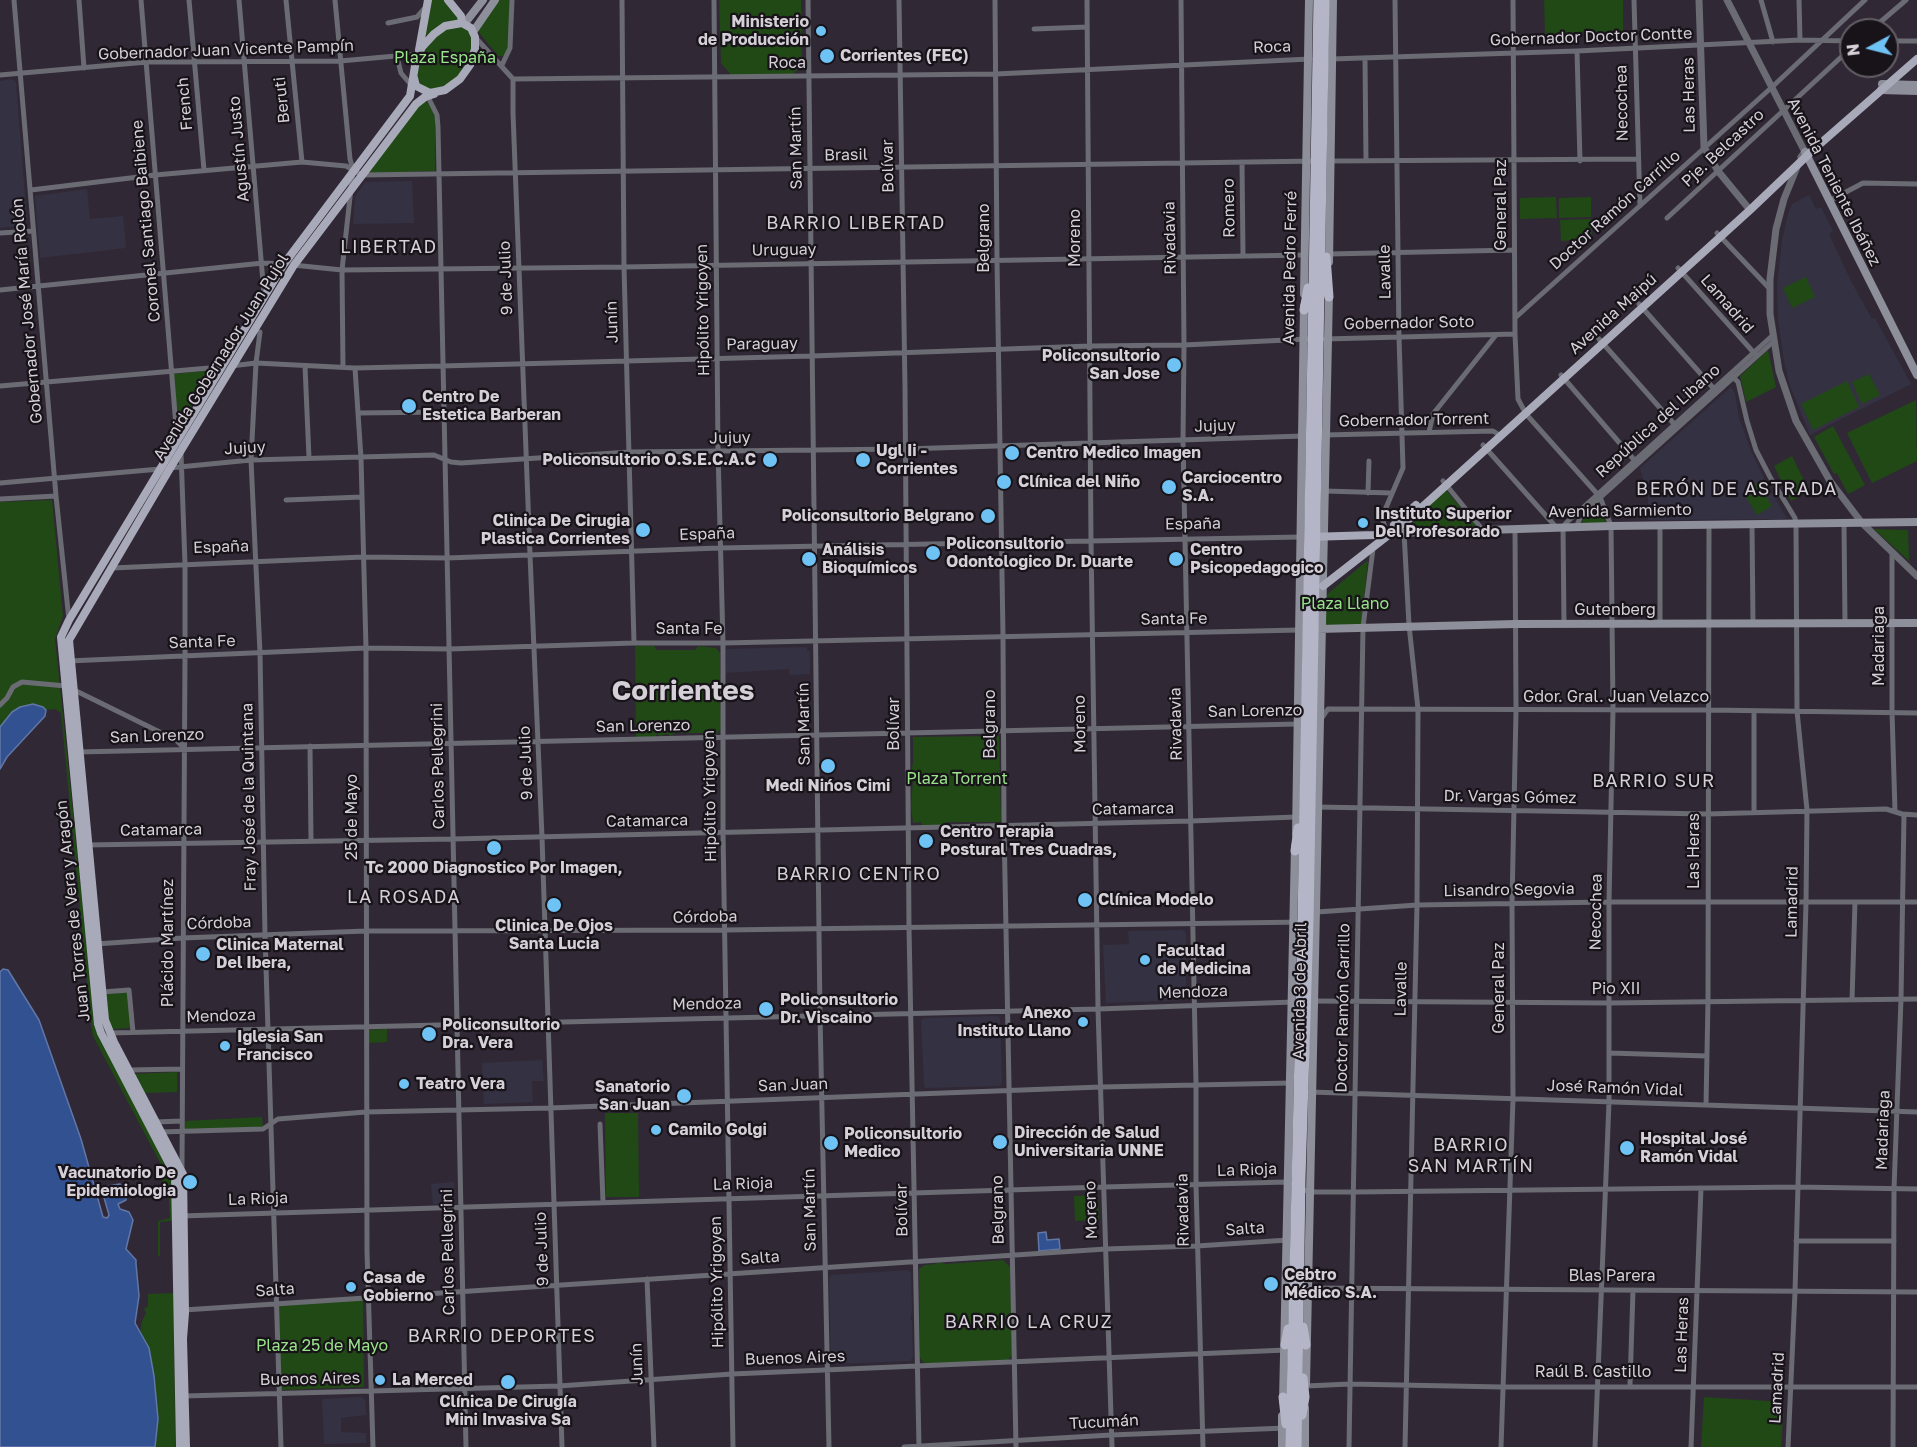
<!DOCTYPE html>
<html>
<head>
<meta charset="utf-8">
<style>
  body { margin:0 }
  #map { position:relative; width:1917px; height:1447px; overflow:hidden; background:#312835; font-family:"Golos Text",sans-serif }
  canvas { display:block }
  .north { position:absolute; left:1839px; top:18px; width:60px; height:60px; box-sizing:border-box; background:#171319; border:2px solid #635e65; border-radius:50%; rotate:263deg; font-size:16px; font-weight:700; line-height:24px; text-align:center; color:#d5cfd7 }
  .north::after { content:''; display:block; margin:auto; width:21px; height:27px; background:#6fc2f4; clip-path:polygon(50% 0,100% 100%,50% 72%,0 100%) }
</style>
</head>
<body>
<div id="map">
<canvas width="1917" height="1447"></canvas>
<div class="north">N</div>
</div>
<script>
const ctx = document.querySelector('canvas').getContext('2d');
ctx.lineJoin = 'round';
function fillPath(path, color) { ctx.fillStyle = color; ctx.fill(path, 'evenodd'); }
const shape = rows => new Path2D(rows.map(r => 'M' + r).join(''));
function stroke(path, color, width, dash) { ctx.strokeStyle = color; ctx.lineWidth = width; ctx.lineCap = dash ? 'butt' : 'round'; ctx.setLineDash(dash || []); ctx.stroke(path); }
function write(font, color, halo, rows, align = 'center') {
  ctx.font = font + ' "Golos Text",sans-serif'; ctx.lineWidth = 4.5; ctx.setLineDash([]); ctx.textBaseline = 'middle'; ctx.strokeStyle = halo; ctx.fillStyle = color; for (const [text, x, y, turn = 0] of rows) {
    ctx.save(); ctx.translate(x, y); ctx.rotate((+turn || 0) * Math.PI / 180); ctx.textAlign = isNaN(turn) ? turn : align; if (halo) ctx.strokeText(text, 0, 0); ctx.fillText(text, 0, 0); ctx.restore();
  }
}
const education = shape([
  [12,79,16,82,27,221,23,226,0,228,0,81],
  [412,181,414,223,353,224,355,197,365,182],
  [87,189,90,219,123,216,126,248,40,258,35,196],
  [1809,195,1816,209,1821,207,1833,231,1829,234,1851,281,1872,319,1875,318,1911,384,1810,435,1790,386,1784,361,1778,319,1777,285,1782,241,1788,214,1792,204],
  [1731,387,1735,393,1739,418,1752,453,1768,486,1787,519,1648,520,1648,496,1640,468],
  [807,647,807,651,810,651,810,674,789,675,789,669,726,673,726,649],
  [1182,930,1186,933,1186,1000,1106,1003,1103,945,1129,944,1128,931],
  [997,1016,1000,1018,1002,1083,1000,1086,926,1088,924,1086,921,1020,924,1018],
  [542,1060,544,1081,532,1081,533,1102,484,1104,482,1063],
  [454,1182,455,1201,452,1204,433,1204,431,1184],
  [908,1270,911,1273,912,1311,910,1319,912,1321,913,1357,910,1361,834,1364,831,1361,829,1278,832,1275],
  [362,1397,365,1400,366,1415,341,1418,341,1432,366,1433,366,1443,324,1444,322,1399]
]);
const green = shape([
  [431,0,445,0,458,17,457,20,427,35,425,35],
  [498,0,510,0,509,49,506,56,498,56,477,30],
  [719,0,801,0,802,65,792,75,732,76,721,63],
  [1544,0,1623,0,1623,31,1545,34],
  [461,26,469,30,473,46,465,69,446,87,428,90,420,84,417,76,418,64,426,46,445,29],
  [425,101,429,104,435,117,435,171,367,173,419,104],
  [1556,197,1557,218,1520,219,1520,198],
  [1591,197,1591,217,1559,218,1559,198],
  [1591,219,1592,240,1561,241,1560,220],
  [1806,277,1815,297,1792,308,1783,288],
  [1768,350,1776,387,1746,402,1740,376],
  [215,370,178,427,173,374],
  [1869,374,1880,395,1862,404,1852,382],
  [1847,381,1859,407,1813,430,1801,404],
  [1916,400,1917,461,1872,483,1847,433],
  [1833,426,1865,485,1848,494,1837,473,1834,474,1814,437],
  [1792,456,1809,491,1791,501,1774,466],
  [1758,482,1772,506,1757,515,1743,492],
  [1446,490,1477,527,1420,527,1413,524,1413,520],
  [52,500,63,616,55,639,95,1023,173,1179,173,1219,171,1221,160,1222,160,1256,158,1256,158,1221,170,1218,169,1199,163,1191,162,1179,166,1174,93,1036,91,1025,61,713,55,709,46,710,43,707,12,712,0,727,0,502],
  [1598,501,1606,523,1580,524],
  [1874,529,1908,530,1909,561],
  [1368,560,1361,625,1326,626,1325,596],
  [635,646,654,646,657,650,695,650,698,646,716,648,720,653,721,729,714,736,705,736,703,733,676,733,670,736,668,734,660,736,656,734,656,737,636,737],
  [999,736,1001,822,947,822,940,826,929,826,922,825,921,822,913,823,911,805,913,782,910,776,913,763,913,737],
  [128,992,131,1028,113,1029,109,1024,106,994],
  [387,1029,387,1042,369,1043,369,1030],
  [177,1072,177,1092,144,1093,134,1074],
  [605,1113,638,1113,639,1197,606,1197],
  [262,1117,263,1128,185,1130,185,1121],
  [1098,1195,1099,1220,1075,1221,1074,1196],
  [1003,1260,1010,1267,1012,1355,1007,1361,925,1364,920,1358,919,1269,925,1265,936,1264,937,1262,946,1264],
  [174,1293,175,1447,155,1447,158,1419,154,1376,149,1348,140,1334,142,1321,146,1313,144,1309,148,1306,148,1294],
  [363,1300,364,1387,281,1390,278,1305],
  [1704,1397,1784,1402,1781,1447,1701,1447]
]);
const water = shape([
  [33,704,43,707,46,710,45,716,7,757,0,769,0,727,12,712,20,707,33,704],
  [3,969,8,970,39,1020,81,1139,103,1217,107,1218,109,1215,101,1187,120,1184,127,1193,126,1200,118,1204,120,1209,129,1212,133,1220,126,1249,136,1260,136,1264,139,1296,135,1323,149,1348,154,1376,158,1419,155,1447,0,1447,0,972,3,969],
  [1046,1232,1047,1240,1059,1239,1060,1249,1039,1251,1038,1233,1046,1232]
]);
const minor = shape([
  [14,0,56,496,69,620],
  [79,0,84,68],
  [141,0,177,438],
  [189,0,204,170],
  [239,0,264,294],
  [286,0,302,162],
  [335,0,350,159,353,170,342,270,343,367],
  [622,0,624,267,634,643],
  [714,0,718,451,723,643,723,832,733,1447],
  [808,0,820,1015,829,1447],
  [899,0,905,387,909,927,919,1447],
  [995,0,997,260,1003,636,1004,826,1016,1447],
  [1087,0,1091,541,1098,1009,1112,1447],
  [1181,0,1184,345,1183,441,1196,1084,1196,1185,1203,1447],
  [1513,0,1515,334,1518,399,1526,414,1600,497,1611,526,1613,710,1609,902,1609,1102,1595,1447],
  [1634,0,1640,206],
  [1761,0,1773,42],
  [1799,0,1800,40],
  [388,23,417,17,424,9],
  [1034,29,1087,27],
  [1871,30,1906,0],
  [475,37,513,79],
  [1887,41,1917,41],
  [1577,51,1580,161],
  [397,57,401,73,412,86],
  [1365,58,1366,161],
  [1331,59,1577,51,1800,40,1851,41],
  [502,65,510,48,512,0],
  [0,75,147,62,340,61,418,54],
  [513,79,513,113,530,555,542,837,562,1447],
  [513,79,996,74,1310,59],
  [425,97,429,99,437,115,438,127,466,1447],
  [1330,161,1637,159],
  [1242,162,1243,255],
  [31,190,155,175,302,162,346,166,362,175,1318,161],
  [1829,201,1863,183,1917,184],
  [1667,218,1851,48],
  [0,233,33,231],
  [1717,233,1770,289],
  [1329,254,1514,250],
  [293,265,342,270,624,267,1305,255],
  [1678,268,1755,354],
  [0,290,263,263,284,264],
  [1639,304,1715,390],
  [1515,318,1771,88,1865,0],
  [260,332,256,363,251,460,260,653,265,935,281,1447],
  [1325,339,1515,334],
  [1599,339,1676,426],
  [231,366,256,363,355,368,442,366,812,356,1090,346,1184,345,1307,339],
  [305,366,309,458],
  [355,368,361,458,366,648,367,1251,373,1447],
  [1730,374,1738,382,1747,421,1756,450,1770,477,1795,518,1796,524,1797,711,1807,810,1806,903,1795,1292,1788,1447],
  [1561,375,1636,462],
  [0,386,221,367],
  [358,413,444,412],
  [1429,432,1433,414,1496,335],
  [1324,435,1493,431,1501,436],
  [1483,445,1556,527],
  [181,453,185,564,185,656,182,1169],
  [169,468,251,460,434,455,451,462,461,463,630,452,905,449,1303,436],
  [1443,481,1482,529],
  [0,483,160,469],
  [1325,491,1392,493],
  [1368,493,1369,461],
  [0,499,56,496],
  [286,500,362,497],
  [1844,523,1845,623],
  [1752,524,1753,624],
  [1660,526,1660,624],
  [1576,527,1582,514,1774,341],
  [1404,532,1409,625,1418,709,1417,905,1405,1447],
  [1387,536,1382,517,1403,468,1399,337,1395,0],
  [1892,553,1892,712,1895,811],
  [112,568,363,557,447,558,719,548,1301,537],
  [1564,624,1563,527,1566,523,1773,335],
  [68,661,366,648,449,649,634,643,723,643,1299,630],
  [0,705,7,698,13,687,22,682,66,686,176,740,184,748],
  [1754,711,1754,811],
  [1321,719,1328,709,1709,710,1917,713],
  [310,746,311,841],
  [78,752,1298,724],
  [1316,807,1707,814,1886,809,1902,814,1917,815],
  [86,845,453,839,1191,821,1296,817,1299,814],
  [1314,915,1317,912,1417,905,1609,902,1917,902],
  [96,944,182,938,366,931,725,930,1305,922],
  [102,992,129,990,133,1032],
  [1852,1000,1855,902],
  [1313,1001,1609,1003,1917,999],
  [110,1033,1098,1009,1294,1002],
  [1609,1053,1707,1056],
  [129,1070,182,1069],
  [1310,1092,1917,1112],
  [1706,1105,1708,1001,1709,525],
  [155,1122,182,1121],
  [600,1124,603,1202],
  [159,1132,263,1129,278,1119,366,1112,550,1108,1101,1087,1291,1083],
  [1299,1188,1310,1192,1354,1192,1797,1187,1917,1189],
  [181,1216,1104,1187,1286,1182,1290,1184],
  [1796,1241,1894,1241],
  [647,1279,654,1447],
  [1307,1288,1917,1292],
  [184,1310,1106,1249,1197,1246,1288,1240],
  [1630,1385,1633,1290],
  [1306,1386,1350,1384,1502,1387,1917,1387],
  [184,1396,559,1386,732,1374,1286,1350],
  [904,1447,1111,1435,1286,1428],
  [1349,1447,1363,627,1373,549],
  [1501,1447,1513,1099,1512,903,1516,711,1515,528],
  [1691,1447,1701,1188],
  [1893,1447,1894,1189,1901,999,1904,814]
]);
const tertiary = shape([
  [1699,0,1704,147,1718,171,1750,210],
  [1727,0,1805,152,1801,157],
  [1797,167,1784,199,1776,229,1770,279,1770,314,1779,371,1796,421,1830,481,1862,523,1917,576]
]);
const secondary = shape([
  [465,23,483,0],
  [473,32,495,0],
  [1882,84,1917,85],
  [1881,90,1917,91],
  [1805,152,1917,375],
  [1329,262,1333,0],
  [1304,294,1309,0],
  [1394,533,1611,526,1917,522],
  [1318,629,1516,624,1917,623],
  [1296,834,1304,306],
  [1306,1384,1329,292],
  [1283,1401,1295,846],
  [1282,1447,1282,1416],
  [1305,1447,1305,1408]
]);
const primary = shape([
  [448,0,461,16,462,23],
  [419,50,428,0],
  [1394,525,1416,505],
  [1309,537,1374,535,1392,533],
  [1323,586,1409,519,1750,210,1813,150,1917,59],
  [180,1447,175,1175,101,1033,98,1024,61,637,69,620,284,264,410,96,416,60,422,47,434,34,445,26,462,23,471,28,475,37,475,49,470,65,460,79,445,90,430,93,416,86,414,78],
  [186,1447,183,1339,185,1313,183,1174,114,1042,105,1020,69,640,169,470,294,265,416,104,425,97,434,94]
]);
const trunk = shape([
  [1326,257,1329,297],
  [1304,310,1308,288],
  [1295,851,1298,828],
  [1303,1327,1306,1345],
  [1285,1345,1288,1329],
  [1283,1397,1286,1424],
  [1302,1415,1305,1397,1303,1378],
  [1290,1447,1302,923,1318,0],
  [1297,1447,1301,1178,1309,920,1325,0]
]);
const markers = [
  [821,31,6,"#6fc2f4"],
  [827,56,8,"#6fc2f4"],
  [1174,365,8,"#6fc2f4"],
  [409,406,8,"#6fc2f4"],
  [1012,453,8,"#6fc2f4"],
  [770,460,8,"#6fc2f4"],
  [863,460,8,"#6fc2f4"],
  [1004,482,8,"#6fc2f4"],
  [1169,487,8,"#6fc2f4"],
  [988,516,8,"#6fc2f4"],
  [1363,523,6,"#6fc2f4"],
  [643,530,8,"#6fc2f4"],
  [933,553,8,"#6fc2f4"],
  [809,559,8,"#6fc2f4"],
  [1176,559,8,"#6fc2f4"],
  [828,766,8,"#6fc2f4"],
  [926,841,8,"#6fc2f4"],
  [494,848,8,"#6fc2f4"],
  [1085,900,8,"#6fc2f4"],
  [554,905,8,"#6fc2f4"],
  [203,954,8,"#6fc2f4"],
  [1145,960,6,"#6fc2f4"],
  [766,1009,8,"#6fc2f4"],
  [1083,1022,6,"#6fc2f4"],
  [429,1034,8,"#6fc2f4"],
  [225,1046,6,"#6fc2f4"],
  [404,1084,6,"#6fc2f4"],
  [684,1096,8,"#6fc2f4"],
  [656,1130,6,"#6fc2f4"],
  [1000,1142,8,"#6fc2f4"],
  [831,1143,8,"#6fc2f4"],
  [1627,1148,8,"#6fc2f4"],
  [190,1182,8,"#6fc2f4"],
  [1271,1284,8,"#6fc2f4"],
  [351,1287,6,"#6fc2f4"],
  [380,1380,6,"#6fc2f4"],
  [508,1382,8,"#6fc2f4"]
];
const poiNames = [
  ["Ministerio",809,22,"right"],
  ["de Producción",809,40,"right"],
  ["Corrientes (FEC)",840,56],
  ["Policonsultorio",1160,356,"right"],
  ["San Jose",1160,374,"right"],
  ["Centro De",422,397],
  ["Estetica Barberan",422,415],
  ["Ugl Ii -",876,451],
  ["Corrientes",876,469],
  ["Centro Medico Imagen",1026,453],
  ["Policonsultorio O.S.E.C.A.C",756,460,"right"],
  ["Carciocentro",1182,478],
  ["S.A.",1182,496],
  ["Clínica del Niño",1018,482],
  ["Instituto Superior",1375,514],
  ["Del Profesorado",1375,532],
  ["Policonsultorio Belgrano",974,516,"right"],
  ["Clinica De Cirugia",630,521,"right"],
  ["Plastica Corrientes",630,539,"right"],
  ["Policonsultorio",946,544],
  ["Odontologico Dr. Duarte",946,562],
  ["Análisis",822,550],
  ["Bioquímicos",822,568],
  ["Centro",1190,550],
  ["Psicopedagogico",1190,568],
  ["Medi Nińos Cimi",828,786,"center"],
  ["Centro Terapia",940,832],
  ["Postural Tres Cuadras,",940,850],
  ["Tc 2000 Diagnostico Por Imagen,",494,868,"center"],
  ["Clínica Modelo",1098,900],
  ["Clinica De Ojos",554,926,"center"],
  ["Santa Lucia",554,944,"center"],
  ["Clinica Maternal",216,945],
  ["Del Ibera,",216,963],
  ["Facultad",1157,951],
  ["de Medicina",1157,969],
  ["Policonsultorio",780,1000],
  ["Dr. Viscaino",780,1018],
  ["Anexo",1071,1013,"right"],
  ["Instituto Llano",1071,1031,"right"],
  ["Policonsultorio",442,1025],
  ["Dra. Vera",442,1043],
  ["Iglesia San",237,1037],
  ["Francisco",237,1055],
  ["Teatro Vera",416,1084],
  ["Sanatorio",670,1087,"right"],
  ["San Juan",670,1105,"right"],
  ["Camilo Golgi",668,1130],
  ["Dirección de Salud",1014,1133],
  ["Universitaria UNNE",1014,1151],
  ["Policonsultorio",844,1134],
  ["Medico",844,1152],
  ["Hospital José",1640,1139],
  ["Ramón Vidal",1640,1157],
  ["Vacunatorio De",176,1173,"right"],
  ["Epidemiologia",176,1191,"right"],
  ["Cebtro",1284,1275],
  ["Médico S.A.",1284,1293],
  ["Casa de",363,1278],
  ["Gobierno",363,1296],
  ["La Merced",392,1380],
  ["Clínica De Cirugía",508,1402,"center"],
  ["Mini Invasiva Sa",508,1420,"center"]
];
const streetNames = [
  ["Gobernador Doctor Contte",1591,37,-2],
  ["Roca",1272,47,-2],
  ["Gobernador Juan Vicente Pampín",226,50,-2],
  ["Roca",787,63],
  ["Las Heras",1689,95,-91],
  ["Beruti",282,100,-96],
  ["Necochea",1622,103,-91],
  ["French",185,104,-95],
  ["San Martín",796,148,-91],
  ["Pje. Belcastro",1723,148,-43],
  ["Agustín Justo",239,149,-95],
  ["Brasil",846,155,-1],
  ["Bolívar",888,166,-91],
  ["Avenida Teniente Ibáñez",1834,182,63],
  ["General Paz",1501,205,-90],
  ["Romero",1229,208,-91],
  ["Doctor Ramón Carrillo",1615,210,-42],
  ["Coronel Santiago Baibiene",146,221,-95],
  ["Belgrano",984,238,-90],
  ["Moreno",1075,238,-90],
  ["Rivadavia",1170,238,-91],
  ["Uruguay",784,250,-1],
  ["Avenida Pedro Ferré",1290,268,-89],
  ["Lavalle",1385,272,-91],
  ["9 de Julio",506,278,-92],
  ["Lamadrid",1727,304,49],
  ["Hipólito Yrigoyen",703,310,-91],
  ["Gobernador José María Rolón",27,311,-95],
  ["Avenida Maipú",1613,314,-42],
  ["Junín",612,322,-92],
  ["Gobernador Soto",1409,323,-1],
  ["Paraguay",762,344,-1],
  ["Avenida Gobernador Juan Pujol",221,357,-58],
  ["Gobernador Torrent",1414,420,-1],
  ["República del Libano",1658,421,-42],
  ["Jujuy",1215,426,-2],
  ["Jujuy",730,438,-1],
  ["Jujuy",245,448,-3],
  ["Avenida Sarmiento",1620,511,-1],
  ["España",1193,524,-1],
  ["España",707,534,-2],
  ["España",221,547,-2],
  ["Gutenberg",1615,610],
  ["Santa Fe",1174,619,-1],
  ["Santa Fe",689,629],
  ["Santa Fe",202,642,-2],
  ["Madariaga",1879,646,-90],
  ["Gdor. Gral. Juan Velazco",1616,697],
  ["San Lorenzo",1255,711,-1],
  ["San Martín",804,724,-91],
  ["Bolívar",894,724,-90],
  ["Belgrano",990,724,-90],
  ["Moreno",1080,724,-91],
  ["Rivadavia",1176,724,-91],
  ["San Lorenzo",643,726,-1],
  ["San Lorenzo",157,736,-2],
  ["9 de Julio",526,763,-92],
  ["Carlos Pellegrini",438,766,-91],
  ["Hipólito Yrigoyen",710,796,-91],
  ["Fray José de la Quintana",249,797,-91],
  ["Dr. Vargas Gómez",1510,797,1],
  ["Catamarca",1133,809,-1],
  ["25 de Mayo",352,817,-90],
  ["Catamarca",647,821,-1],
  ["Catamarca",161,830,-1],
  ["Las Heras",1694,851,-90],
  ["Lisandro Segovia",1509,890,-1],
  ["Lamadrid",1792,902,-89],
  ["Juan Torres de Vera y Aragón",73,911,-96],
  ["Necochea",1596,912,-89],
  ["Córdoba",705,917,-1],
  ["Córdoba",219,923,-2],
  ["Plácido Martínez",168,943,-90],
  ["General Paz",1499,988,-90],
  ["Lavalle",1401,989,-89],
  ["Pio XII",1616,989],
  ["Avenida 3 de Abril",1300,991,-89],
  ["Mendoza",1193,992,-2],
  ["Mendoza",707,1004,-1],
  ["Doctor Ramón Carrillo",1343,1008,-89],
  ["Mendoza",221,1016,-2],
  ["San Juan",793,1085,-2],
  ["José Ramón Vidal",1615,1088,2],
  ["Madariaga",1883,1130,-88],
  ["La Rioja",1247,1170,-2],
  ["La Rioja",743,1184,-2],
  ["La Rioja",258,1199,-2],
  ["San Martín",810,1210,-91],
  ["Bolívar",902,1210,-91],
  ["Belgrano",998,1210,-91],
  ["Moreno",1091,1210,-92],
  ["Rivadavia",1183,1210,-91],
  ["Salta",1245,1229,-4],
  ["9 de Julio",542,1249,-92],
  ["Carlos Pellegrini",448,1252,-91],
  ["Salta",760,1258,-4],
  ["Blas Parera",1612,1276],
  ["Hipólito Yrigoyen",717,1282,-91],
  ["Salta",275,1290,-4],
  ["Las Heras",1682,1335,-88],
  ["Buenos Aires",795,1358,-2],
  ["Junín",637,1364,-92],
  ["Raúl B. Castillo",1593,1372],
  ["Buenos Aires",310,1379,-1],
  ["Lamadrid",1777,1388,-87],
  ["Tucumán",1104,1422,-3]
];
const parkNames = [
  ["Plaza España",445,58],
  ["Plaza Llano",1345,604],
  ["Plaza Torrent",957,779],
  ["Plaza 25 de Mayo",322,1346]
];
const neighbourhoodNames = [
  ["BARRIO LIBERTAD",856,223],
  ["LIBERTAD",389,247],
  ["BERÓN DE ASTRADA",1737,489],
  ["BARRIO SUR",1654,781],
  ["BARRIO CENTRO",859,874],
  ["LA ROSADA",404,897],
  ["BARRIO",1471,1145],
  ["SAN MARTÍN",1471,1166],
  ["BARRIO LA CRUZ",1029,1322],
  ["BARRIO DEPORTES",502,1336]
];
const townNames = [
  ["Corrientes",683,691]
];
fillPath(education, '#343142');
fillPath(green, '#204916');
fillPath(water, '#315191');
stroke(water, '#6277a6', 1.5);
stroke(minor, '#6a6b73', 5);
stroke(tertiary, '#6a6b73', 7);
stroke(secondary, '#8d8f9a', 8);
stroke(primary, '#a8aab9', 8);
stroke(trunk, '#b4b6c7', 9);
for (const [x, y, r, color] of markers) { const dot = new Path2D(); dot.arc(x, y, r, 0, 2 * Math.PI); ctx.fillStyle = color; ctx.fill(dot); stroke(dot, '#171319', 2); }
write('bold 16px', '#d5cfd7', '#171319', poiNames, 'left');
write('16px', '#d5cfd7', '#171319', streetNames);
write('16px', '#99e48a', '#171319', parkNames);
ctx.letterSpacing = '1.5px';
write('18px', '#d5cfd7', '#171319', neighbourhoodNames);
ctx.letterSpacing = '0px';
write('bold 28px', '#d5cfd7', '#171319', townNames);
</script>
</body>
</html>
